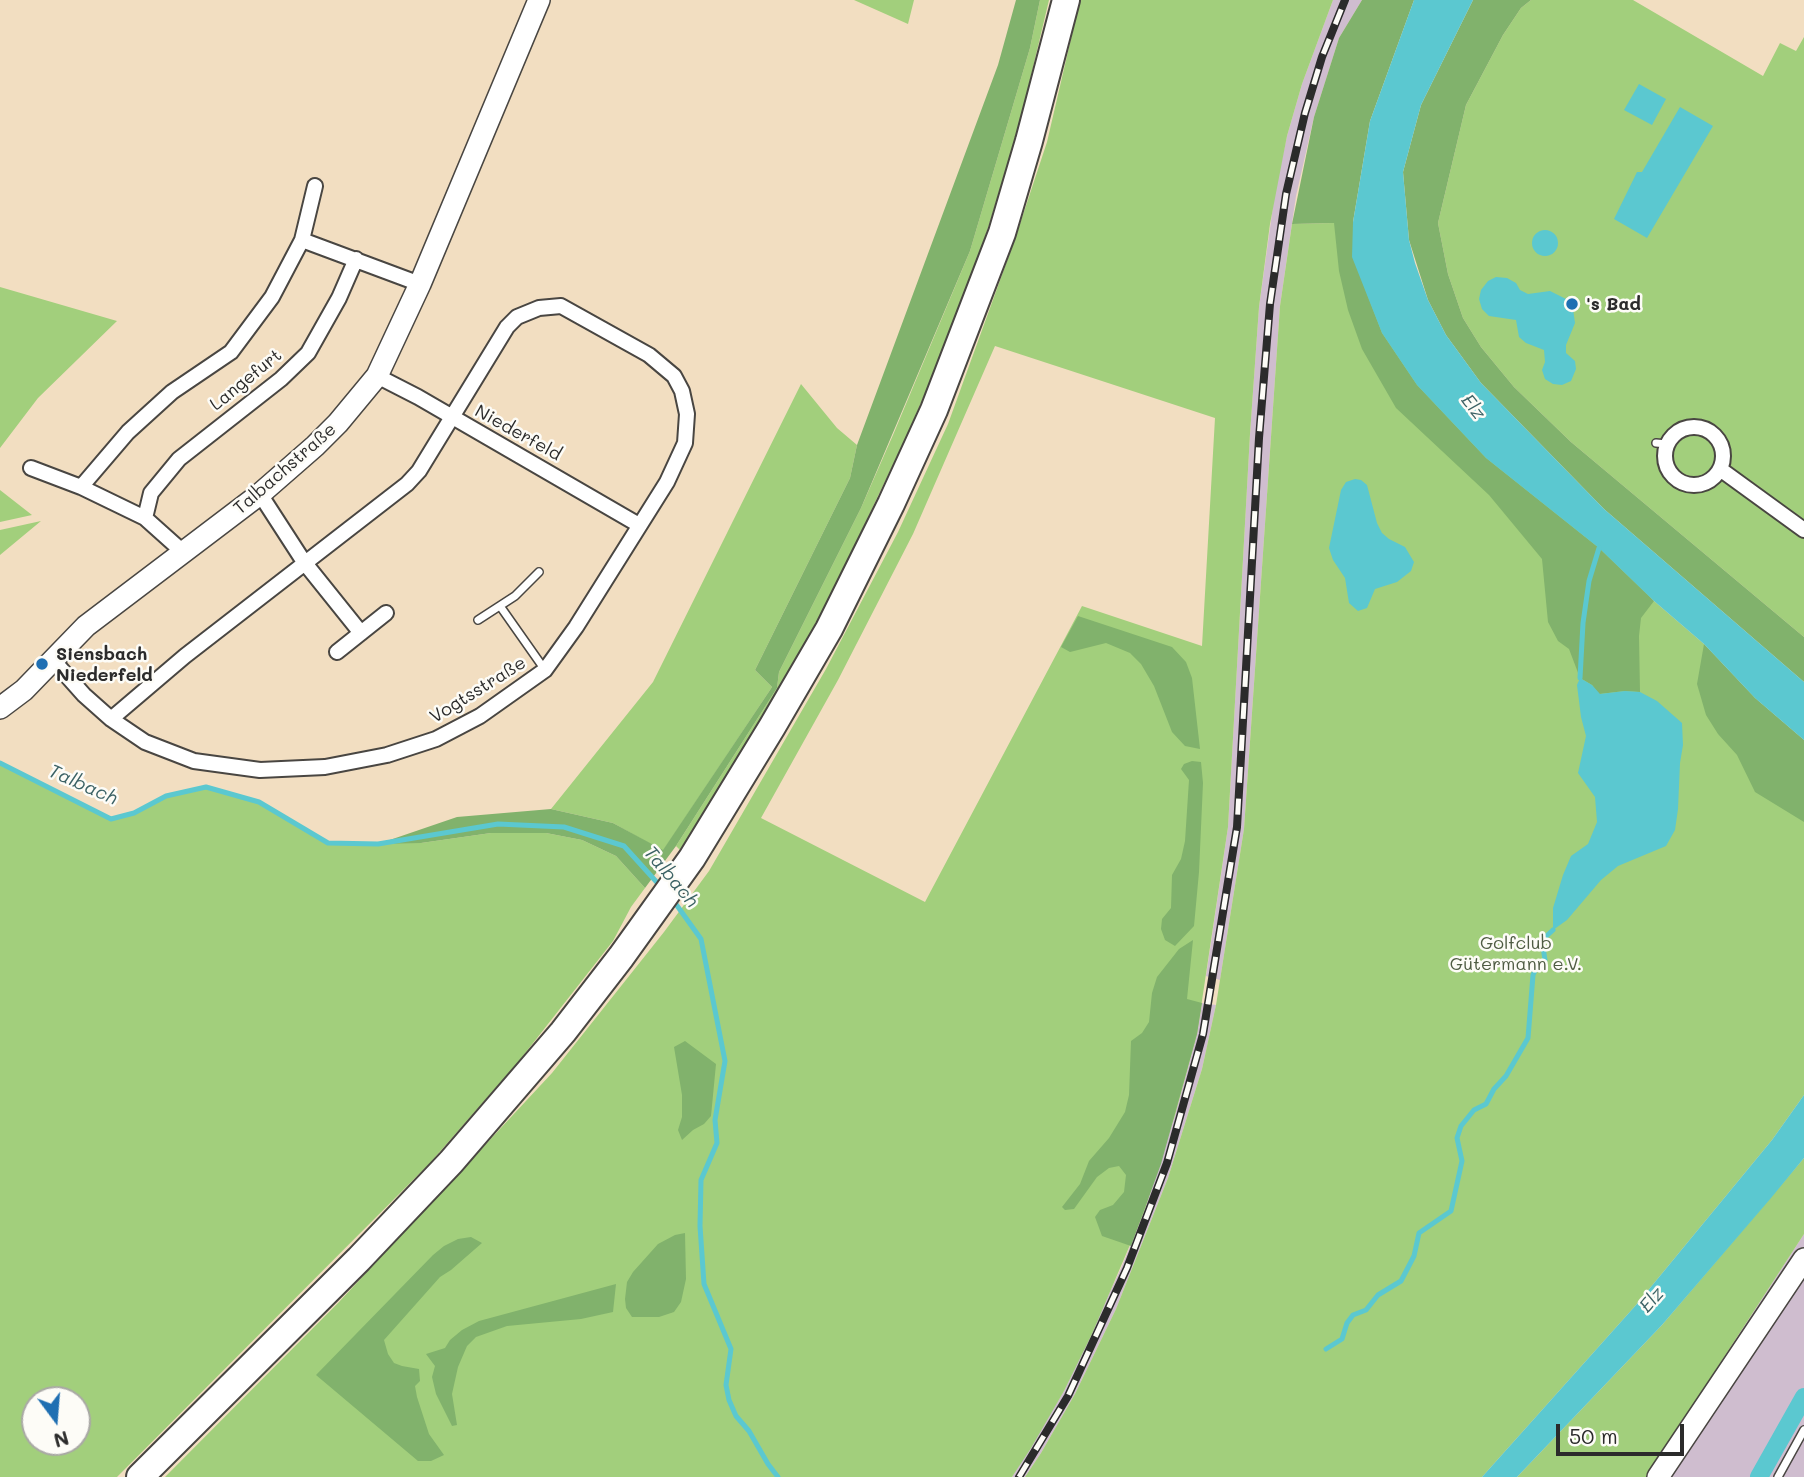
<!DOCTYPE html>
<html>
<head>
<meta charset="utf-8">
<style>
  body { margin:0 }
  #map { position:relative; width:1804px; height:1477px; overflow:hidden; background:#f2dec1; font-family:Mali,sans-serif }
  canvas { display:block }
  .north { position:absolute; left:21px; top:1386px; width:70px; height:70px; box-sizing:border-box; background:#fdfcf7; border:2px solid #a9a8a5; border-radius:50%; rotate:164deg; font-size:19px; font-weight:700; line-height:28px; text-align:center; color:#2b2b2b }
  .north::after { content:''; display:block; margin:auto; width:24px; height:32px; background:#1f6fb2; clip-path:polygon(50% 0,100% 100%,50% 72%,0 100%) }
  .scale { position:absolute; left:1556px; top:1424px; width:128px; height:32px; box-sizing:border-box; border:4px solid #2b2b2b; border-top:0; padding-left:9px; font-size:21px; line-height:24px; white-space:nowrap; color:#2b2b2b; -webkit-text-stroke:5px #fdfcf7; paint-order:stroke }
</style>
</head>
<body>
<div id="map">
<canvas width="1804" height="1477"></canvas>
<div class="north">N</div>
<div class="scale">50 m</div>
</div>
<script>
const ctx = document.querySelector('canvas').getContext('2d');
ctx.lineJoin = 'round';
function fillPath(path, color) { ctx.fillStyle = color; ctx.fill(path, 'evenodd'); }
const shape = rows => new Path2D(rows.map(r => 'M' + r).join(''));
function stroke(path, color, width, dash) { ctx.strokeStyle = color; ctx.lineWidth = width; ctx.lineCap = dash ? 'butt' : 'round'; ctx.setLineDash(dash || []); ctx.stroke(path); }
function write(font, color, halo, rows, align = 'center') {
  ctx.font = font + ' Mali,sans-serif'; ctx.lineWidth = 5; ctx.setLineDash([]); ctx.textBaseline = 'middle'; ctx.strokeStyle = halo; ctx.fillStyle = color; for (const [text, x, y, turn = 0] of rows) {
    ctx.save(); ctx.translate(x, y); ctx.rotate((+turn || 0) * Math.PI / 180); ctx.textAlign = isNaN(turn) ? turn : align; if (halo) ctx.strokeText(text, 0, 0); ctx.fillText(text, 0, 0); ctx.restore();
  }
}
const industrial = shape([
  [1333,0,1362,0,1339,38,1314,117,1296,196,1280,306,1244,829,1220,980,1206,976,1228,827,1250,434,1259,307,1275,192,1287,136,1302,84],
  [1202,1003,1216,1005,1202,1069,1168,1178,1116,1309,1075,1394,1041,1453,1025,1477,1012,1477,1064,1391,1122,1266,1144,1212,1175,1115,1197,1034],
  [1804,1234,1804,1477,1646,1477]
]);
const green = shape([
  [854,0,914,0,908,24],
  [1040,0,1049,0,1020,122,989,225,954,325,908,433,830,597,779,690,680,850,676,846,777,688,779,672,861,508,893,435,970,251,1030,48],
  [1080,0,1333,0,1302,84,1287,136,1270,224,1259,307,1250,434,1228,827,1197,1034,1175,1115,1144,1212,1092,1334,1064,1391,1031,1448,1012,1477,165,1477,339,1302,552,1073,664,932,709,871,826,669,898,532,948,424,1015,239,1047,142],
  [995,346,1215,418,1202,646,1082,606,925,902,761,818,838,680,913,534],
  [1531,0,1633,0,1763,76,1780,43,1796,51,1804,37,1804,637,1571,442,1514,387,1481,347,1463,318,1448,274,1438,223,1466,105,1503,35,1521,8],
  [1334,223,1654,601,1704,644,1755,698,1804,740,1804,1095,1772,1140,1636,1305,1482,1477,1025,1477,1041,1453,1075,1394,1116,1309,1168,1178,1202,1069,1216,1005,1244,829,1280,306,1292,224],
  [0,287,117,321,38,398,0,448],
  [801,384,837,428,857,445,850,478,755,670,772,687,663,851,613,823,551,809,653,682],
  [0,490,32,515,0,522],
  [41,521,0,555,0,530],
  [0,763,111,819,134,813,166,796,206,787,259,802,328,843,421,843,491,833,546,833,582,840,616,856,645,888,631,907,613,941,519,1061,430,1163,117,1477,0,1477],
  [35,1400,77,1400,77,1442,35,1442],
  [1804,1158,1804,1234,1646,1477,1517,1477,1662,1325]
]);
const forest = shape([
  [1016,0,1040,0,1030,48,970,251,861,508,779,672,777,688,676,846,645,888,616,856,582,840,546,833,491,833,421,843,378,844,457,817,551,809,613,823,663,850,772,687,755,670,850,478,857,445,998,65],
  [1362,0,1414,0,1370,121,1353,222,1353,257,1382,333,1417,385,1486,458,1599,548,1654,601,1641,618,1639,636,1640,692,1625,691,1599,694,1592,685,1580,678,1569,649,1558,641,1548,622,1542,559,1489,495,1396,408,1362,349,1348,310,1339,271,1334,223,1292,224,1314,117,1339,38],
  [1473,0,1531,0,1521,8,1503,35,1466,105,1438,223,1448,274,1463,318,1481,347,1514,387,1571,442,1804,637,1804,682,1604,509,1481,383,1446,335,1428,300,1409,240,1403,172,1421,105],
  [1078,616,1172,647,1186,662,1192,678,1200,749,1185,746,1172,732,1154,686,1141,664,1130,653,1106,643,1070,652,1061,647],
  [1704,644,1755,698,1804,740,1804,822,1755,792,1737,755,1718,734,1706,715,1697,684],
  [1192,761,1201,762,1203,783,1199,872,1194,926,1175,946,1165,940,1161,929,1162,919,1171,908,1172,875,1181,859,1185,841,1189,780,1181,769,1184,764],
  [1193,940,1187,999,1202,1003,1197,1034,1161,1164,1131,1246,1102,1236,1095,1217,1100,1210,1113,1205,1124,1192,1126,1175,1119,1166,1109,1168,1097,1177,1074,1209,1065,1210,1062,1207,1080,1184,1089,1161,1109,1138,1125,1112,1129,1095,1131,1041,1142,1033,1149,1022,1152,993,1157,977,1179,949],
  [685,1041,716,1064,711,1116,704,1124,693,1130,682,1140,678,1130,682,1117,682,1095,674,1047],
  [685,1233,686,1279,681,1302,674,1312,659,1317,632,1317,626,1308,625,1299,627,1282,633,1272,658,1244,675,1235],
  [471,1237,482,1243,451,1270,440,1277,384,1340,388,1354,394,1363,402,1366,419,1369,420,1381,415,1386,417,1397,429,1434,444,1455,431,1461,418,1461,316,1375,433,1255,444,1246,458,1239],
  [616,1284,613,1312,581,1319,507,1326,476,1337,467,1346,458,1367,452,1394,457,1425,452,1426,436,1394,432,1377,435,1366,426,1354,445,1348,450,1340,462,1330,479,1321]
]);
const water = shape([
  [1414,0,1473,0,1421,105,1403,172,1409,240,1415,263,1428,300,1446,335,1481,383,1604,509,1804,682,1804,740,1755,698,1704,644,1654,601,1599,548,1486,458,1417,385,1382,333,1352,257,1353,222,1370,121],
  [1639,84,1666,99,1652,125,1624,110],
  [1680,107,1713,126,1647,238,1614,219,1637,172,1642,172],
  '1532 243a13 13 0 1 1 26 0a13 13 0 1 1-26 0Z',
  [1496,277,1507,278,1516,283,1520,290,1528,294,1550,291,1566,299,1573,309,1575,323,1566,345,1566,353,1575,361,1576,369,1571,381,1562,385,1553,384,1545,379,1542,370,1545,362,1544,350,1526,343,1519,337,1516,320,1489,316,1482,309,1479,299,1481,290,1488,281],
  [1355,479,1361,480,1367,485,1377,523,1382,533,1389,539,1405,547,1414,562,1411,571,1397,582,1375,589,1367,608,1358,611,1349,603,1345,578,1333,560,1329,548,1341,490,1346,482],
  [1580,678,1592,685,1600,694,1625,691,1640,692,1657,701,1682,723,1683,745,1680,763,1678,809,1675,830,1666,846,1618,866,1601,880,1567,920,1553,930,1553,908,1563,875,1571,856,1588,844,1597,822,1595,797,1578,773,1586,736,1581,717,1577,685],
  [1804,1095,1804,1158,1771,1198,1662,1325,1517,1477,1482,1477,1636,1305,1772,1140]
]);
const stream = shape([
  [1580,678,1583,623,1589,581,1599,548],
  [0,763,111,819,134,813,166,796,206,787,259,802,328,843,378,844,498,824,564,827,624,846,662,888],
  [673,900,701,939,725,1061,715,1120,717,1143,701,1180,700,1226,704,1284,731,1349,726,1385,729,1400,736,1416,749,1431,768,1464,778,1477],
  [1326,1349,1342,1339,1347,1323,1353,1315,1366,1310,1378,1295,1401,1281,1414,1256,1419,1233,1451,1211,1462,1161,1457,1138,1461,1126,1474,1110,1486,1104,1494,1089,1506,1076,1528,1038,1533,975,1538,964,1545,960,1542,940,1553,930]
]);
const canal = shape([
  [1759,1477,1804,1397]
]);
const lane = shape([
  [1656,443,1667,444],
  [500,606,545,670],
  [478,620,515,596,539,572],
  [1778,1477,1804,1430]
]);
const street = shape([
  [315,186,302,240,420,284],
  [377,376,418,397,639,525],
  '1665 456a29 29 0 1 1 58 0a29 29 0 1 1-58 0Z',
  [31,468,81,487,128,432,172,392,231,352,272,297,302,240],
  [1720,469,1804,530],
  [81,487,145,518,183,552],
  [260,494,304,562,361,633],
  [145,518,151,493,179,459,281,379,308,353,339,298,356,259],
  [337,652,386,613],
  [52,659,84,695,111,719,145,742,194,761,260,770,325,767,387,755,436,739,480,716,545,670,576,627,667,482,685,443,687,414,682,391,674,376,649,355,561,306,539,308,517,317,507,327,419,471,407,484,185,656,111,719]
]);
const secondary = shape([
  [0,708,24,690,86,626,260,494,315,446,338,423,377,376,420,284,539,0],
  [1658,1477,1804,1259]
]);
const highway = shape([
  [140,1477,359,1259,451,1162,563,1032,621,957,692,858,772,727,829,629,891,504,934,410,1002,233,1029,141,1066,0]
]);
const rail = shape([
  [1019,1477,1068,1396,1127,1268,1167,1163,1203,1034,1237,827,1259,438,1270,304,1286,194,1305,113,1322,57,1345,0]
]);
const markers = [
  [1572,304,7,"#1f6fb2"],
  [42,664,7,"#1f6fb2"]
];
const poiNames = [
  ["'s Bad",1586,304],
  ["Siensbach",56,654],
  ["Niederfeld",56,675]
];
const streetNames = [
  ["Langefurt",246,380,-39],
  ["Niederfeld",518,433,29],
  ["Talbachstraße",285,469,-41],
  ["Vogtsstraße",478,690,-32]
];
const parkNames = [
  ["Golfclub",1516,943],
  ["Gütermann e.V.",1516,964]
];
const waterNames = [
  ["Elz",1473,407,51],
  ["Talbach",83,785,24],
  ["Talbach",671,877,50],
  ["Elz",1652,1300,-49]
];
fillPath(industrial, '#cfbdcf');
fillPath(green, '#a2cf7c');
fillPath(forest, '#81b26c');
fillPath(water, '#5bc8d0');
stroke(stream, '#5bc8d0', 5);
stroke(canal, '#5bc8d0', 18);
stroke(lane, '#494642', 10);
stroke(street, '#494642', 18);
stroke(secondary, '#494642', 24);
stroke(highway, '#494642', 30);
stroke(lane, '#fff', 7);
stroke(street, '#fff', 14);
stroke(secondary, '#fff', 21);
stroke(highway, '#fff', 26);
stroke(rail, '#2b2b2b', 8);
stroke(rail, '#fdfcf7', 5, [16]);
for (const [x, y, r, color] of markers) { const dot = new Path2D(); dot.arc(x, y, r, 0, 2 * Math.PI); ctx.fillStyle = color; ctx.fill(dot); stroke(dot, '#fdfcf7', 2.5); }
write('bold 18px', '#2b2b2b', '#fdfcf7', poiNames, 'left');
write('18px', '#2b2b2b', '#fdfcf7', streetNames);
write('18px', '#4f5c43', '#fdfcf7', parkNames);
write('italic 19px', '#3c6265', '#fdfcf7', waterNames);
</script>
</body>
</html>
